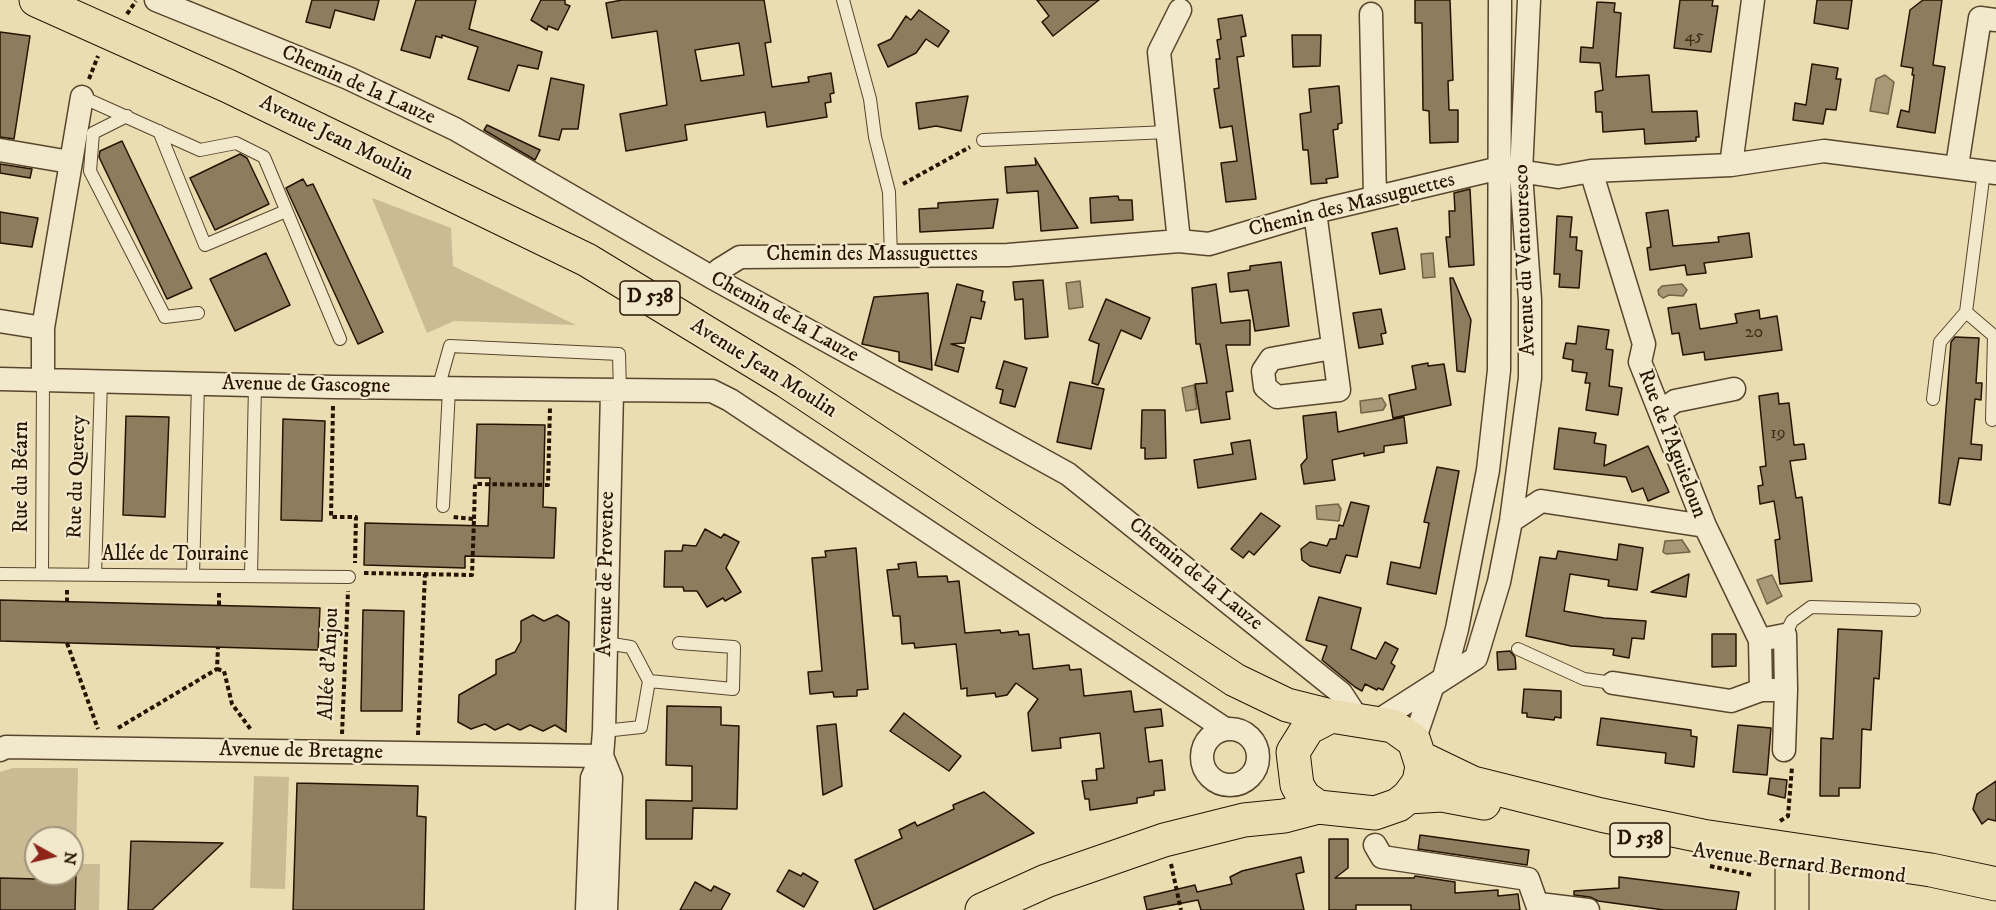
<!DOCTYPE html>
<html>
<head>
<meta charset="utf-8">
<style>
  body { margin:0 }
  #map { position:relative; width:1996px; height:910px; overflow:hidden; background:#ebddb2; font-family:"IM FELL DW Pica",serif }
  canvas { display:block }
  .north { position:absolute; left:24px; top:826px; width:60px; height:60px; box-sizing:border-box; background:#f2e9cd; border:2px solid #a1937b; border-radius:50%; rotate:98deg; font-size:16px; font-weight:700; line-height:24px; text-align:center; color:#271300 }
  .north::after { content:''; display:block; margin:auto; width:21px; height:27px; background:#8f2418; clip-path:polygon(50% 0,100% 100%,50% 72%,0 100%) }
</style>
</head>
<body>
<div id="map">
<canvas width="1996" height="910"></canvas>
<div class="north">N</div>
</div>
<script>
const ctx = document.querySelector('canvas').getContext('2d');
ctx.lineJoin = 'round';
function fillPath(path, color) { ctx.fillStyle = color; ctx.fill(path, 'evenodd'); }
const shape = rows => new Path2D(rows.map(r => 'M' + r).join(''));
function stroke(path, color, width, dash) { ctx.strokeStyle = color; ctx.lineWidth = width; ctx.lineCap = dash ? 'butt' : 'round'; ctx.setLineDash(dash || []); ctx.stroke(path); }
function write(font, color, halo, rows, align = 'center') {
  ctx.font = font + ' "IM FELL DW Pica",serif'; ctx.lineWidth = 4.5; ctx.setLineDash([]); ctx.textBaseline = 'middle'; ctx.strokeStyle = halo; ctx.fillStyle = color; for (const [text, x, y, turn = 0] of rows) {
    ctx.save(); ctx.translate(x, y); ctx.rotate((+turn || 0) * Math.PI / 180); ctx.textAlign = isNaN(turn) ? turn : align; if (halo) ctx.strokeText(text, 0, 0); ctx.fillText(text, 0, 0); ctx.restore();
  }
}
const green = shape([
  [372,198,451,228,453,266,576,325,454,321,427,333],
  [13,768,78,768,76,864,100,864,99,910,0,910,0,772],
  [36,838,72,838,72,874,36,874],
  [254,776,289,777,285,889,250,888]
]);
const water = shape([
  [1885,75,1894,82,1888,114,1870,111,1876,79,1885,75],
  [1433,253,1435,277,1423,278,1421,254,1433,253],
  [1080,281,1083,307,1069,309,1066,283,1080,281],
  [1682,284,1687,290,1683,296,1669,295,1663,298,1659,295,1658,290,1662,286,1682,284],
  [1194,385,1197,409,1186,411,1182,388,1194,385],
  [1382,398,1386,405,1383,410,1361,413,1360,401,1382,398],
  [1338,504,1341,509,1339,521,1317,519,1316,506,1338,504],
  [1682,540,1690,552,1666,554,1663,552,1665,541,1682,540],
  [1772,575,1782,596,1767,604,1757,580,1772,575]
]);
const building = shape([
  [312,0,379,0,374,20,335,10,330,28,306,22,312,0],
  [416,0,476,0,469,29,542,52,538,69,518,65,509,91,468,79,478,47,442,35,442,38,436,36,430,58,401,50,416,0],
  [541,0,565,0,565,4,570,6,558,30,548,26,547,30,531,20,541,0],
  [622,0,764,0,771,42,765,43,772,87,809,82,808,77,831,73,834,93,830,94,831,102,825,103,827,117,767,127,765,112,685,125,687,140,626,151,620,114,667,105,657,31,612,38,606,3,622,0],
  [739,43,744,75,701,81,695,50,739,43],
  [1037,0,1099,0,1053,36,1042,22,1049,16,1037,0],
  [1415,0,1450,0,1453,80,1448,81,1449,110,1458,110,1458,142,1430,143,1429,111,1423,110,1422,23,1415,23,1415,0],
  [1680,0,1713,0,1712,6,1718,6,1711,52,1674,48,1680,0],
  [1817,0,1852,0,1848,29,1814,23,1817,0],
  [1923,0,1942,0,1933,65,1945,67,1935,133,1897,127,1901,110,1909,112,1914,75,1912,75,1913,68,1901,66,1910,10,1923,0],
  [1597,2,1615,3,1614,12,1621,13,1616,77,1649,75,1652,112,1697,111,1699,137,1696,137,1696,141,1645,144,1644,129,1603,132,1602,112,1596,112,1595,92,1603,90,1600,63,1580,62,1581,47,1593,48,1597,2],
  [919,10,949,31,938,47,926,39,916,53,888,67,878,45,891,39,906,16,911,20,919,10],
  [1242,15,1246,36,1241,37,1244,56,1237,57,1256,199,1226,202,1221,163,1237,161,1232,126,1220,128,1214,89,1219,88,1216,59,1220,59,1217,40,1221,39,1218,19,1242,15],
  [0,32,30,36,14,139,0,137,0,32],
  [1292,35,1321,35,1320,66,1293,67,1292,35],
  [1812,64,1838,68,1836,79,1841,79,1836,110,1826,109,1823,124,1793,120,1795,103,1806,105,1812,64],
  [551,78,584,85,578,129,562,129,559,140,539,136,551,78],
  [1339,86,1342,123,1338,124,1338,129,1333,130,1338,177,1326,179,1327,183,1311,184,1308,150,1303,150,1300,114,1311,112,1309,89,1339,86],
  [968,96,961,131,936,126,919,129,916,103,968,96],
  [487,125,540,150,535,160,484,130,487,125],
  [122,141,192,288,167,299,99,157,100,151,122,141],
  [240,154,247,158,269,204,215,230,190,178,240,154],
  [1035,158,1039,165,1078,228,1041,231,1038,191,1007,193,1005,167,1036,165,1035,158],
  [0,164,32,169,30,178,0,173,0,164],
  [303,179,307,186,313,184,383,332,358,344,286,188,303,179],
  [1470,189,1474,265,1449,267,1446,237,1450,237,1449,211,1455,211,1454,193,1470,189],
  [1118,196,1119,200,1132,200,1133,220,1091,223,1090,198,1118,196],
  [998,199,993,228,920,232,919,209,938,208,938,203,998,199],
  [1668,210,1673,246,1719,242,1718,237,1749,233,1752,257,1704,263,1706,273,1687,275,1685,265,1650,270,1647,248,1651,247,1646,213,1668,210],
  [0,212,38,218,32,247,0,243,0,212],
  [1557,216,1572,217,1570,237,1577,237,1576,250,1582,251,1579,288,1559,287,1560,274,1554,274,1557,216],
  [1397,228,1405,269,1380,274,1372,233,1397,228],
  [266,253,290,305,235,331,210,279,266,253],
  [1281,262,1289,326,1255,331,1248,290,1230,292,1228,273,1250,270,1250,266,1281,262],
  [1450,278,1453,278,1471,320,1465,372,1457,371,1450,278],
  [1043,280,1048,337,1025,339,1023,299,1015,300,1013,282,1043,280],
  [957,284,983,291,981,301,985,302,981,319,971,317,965,343,951,344,964,348,958,372,935,365,957,284],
  [1216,284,1221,323,1250,320,1250,345,1226,345,1233,391,1226,392,1230,419,1201,423,1195,384,1207,383,1200,344,1196,344,1192,288,1216,284],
  [928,293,932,370,899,361,899,352,862,344,874,297,928,293],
  [1106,299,1150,318,1141,339,1121,330,1098,385,1092,383,1099,344,1089,340,1106,299],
  [1696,304,1700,329,1737,323,1735,314,1759,310,1760,319,1777,316,1782,350,1705,360,1704,352,1683,355,1679,333,1672,334,1668,308,1696,304],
  [1381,309,1386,333,1381,334,1383,344,1359,348,1353,313,1381,309],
  [1578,326,1609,330,1606,349,1613,350,1609,386,1622,388,1618,415,1586,410,1590,383,1585,383,1587,373,1572,371,1573,360,1563,358,1566,343,1576,344,1578,326],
  [1955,337,1979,338,1976,383,1982,383,1981,400,1975,399,1971,444,1982,445,1981,460,1959,458,1950,505,1939,503,1951,342,1955,337],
  [1004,361,1027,368,1015,407,1000,403,1003,390,996,388,1004,361],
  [1428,363,1428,366,1444,364,1451,405,1393,418,1389,395,1416,389,1412,366,1428,363],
  [1070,382,1104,389,1091,449,1057,442,1070,382],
  [1778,393,1779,404,1789,403,1794,445,1804,444,1806,459,1790,461,1796,498,1802,497,1803,504,1812,581,1780,584,1775,540,1780,539,1774,501,1760,504,1758,486,1763,485,1760,467,1766,466,1759,396,1778,393],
  [1142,410,1165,410,1166,458,1145,459,1145,448,1141,448,1142,410],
  [1336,412,1338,432,1404,417,1407,443,1384,446,1384,452,1364,456,1364,453,1332,460,1335,480,1304,484,1301,465,1307,458,1303,416,1336,412],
  [126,416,169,417,165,517,123,515,126,416],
  [283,419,325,421,322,521,281,520,283,419],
  [477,424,545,425,543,507,556,508,554,558,465,556,465,568,364,565,365,523,488,526,490,478,475,478,477,424],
  [1559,428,1596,433,1594,443,1606,445,1604,466,1648,446,1669,492,1648,501,1643,488,1632,492,1626,477,1554,469,1559,428],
  [1250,440,1256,479,1198,488,1194,460,1233,454,1231,443,1250,440],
  [1437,467,1459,471,1436,594,1387,584,1391,562,1420,568,1429,523,1424,522,1437,467],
  [1351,502,1369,506,1357,557,1346,555,1340,573,1310,566,1302,560,1301,549,1310,542,1327,546,1330,539,1336,539,1339,525,1343,526,1351,502],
  [1261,513,1280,526,1254,555,1249,551,1243,558,1231,549,1261,513],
  [705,529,721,538,724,534,739,542,726,568,741,592,725,601,723,598,707,607,697,591,684,591,683,587,664,587,665,551,682,551,683,545,696,546,705,529],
  [1619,544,1643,548,1637,590,1608,586,1609,580,1570,574,1564,611,1604,618,1646,621,1644,639,1632,638,1629,658,1613,655,1614,649,1571,646,1526,636,1540,557,1556,559,1558,551,1617,560,1619,544],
  [856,548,868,689,857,690,857,696,834,697,833,692,810,694,808,672,822,671,812,558,826,557,825,551,856,548],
  [916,562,918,577,947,576,948,582,959,581,965,633,1000,630,1001,633,1018,631,1019,635,1029,634,1033,669,1069,665,1070,670,1081,669,1084,696,1131,691,1134,712,1161,709,1163,726,1145,728,1149,762,1162,760,1165,790,1154,791,1154,795,1137,798,1137,803,1090,810,1089,799,1085,799,1082,781,1097,780,1096,769,1104,768,1100,733,1060,738,1061,748,1032,751,1028,713,1038,699,1016,683,1007,695,996,697,995,693,967,696,967,688,961,689,956,644,915,648,914,643,902,644,900,616,893,616,887,570,899,569,898,564,916,562],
  [1689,574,1686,597,1651,592,1689,574],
  [1319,597,1361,608,1351,649,1376,659,1385,642,1398,649,1391,663,1395,666,1383,690,1378,688,1377,690,1365,684,1362,691,1355,687,1322,660,1327,646,1306,640,1319,597],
  [0,600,320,608,318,650,0,641,0,600],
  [363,610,404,611,402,711,361,711,363,610],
  [533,615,544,621,557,615,569,622,566,732,555,725,543,731,530,725,520,730,508,724,495,730,485,724,471,729,458,722,459,695,496,674,496,660,515,652,521,641,521,621,533,615],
  [1838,629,1882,631,1879,679,1874,678,1871,730,1862,729,1860,788,1839,788,1839,796,1820,796,1821,738,1833,739,1838,629],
  [1712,634,1736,634,1736,666,1712,667,1712,634],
  [1510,651,1515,657,1516,669,1498,670,1497,652,1510,651],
  [1524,689,1561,691,1561,718,1555,717,1554,720,1527,717,1527,713,1522,713,1524,689],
  [667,706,721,707,721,725,739,726,737,809,693,808,692,839,646,839,646,800,692,801,692,766,666,765,667,706],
  [904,713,961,756,949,771,890,731,904,713],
  [1601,718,1691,730,1691,736,1697,737,1694,767,1665,763,1666,753,1597,745,1601,718],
  [836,724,842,786,823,795,817,726,836,724],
  [1738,725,1771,728,1767,775,1733,772,1738,725],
  [1770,778,1787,780,1785,798,1768,794,1770,778],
  [1996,781,1996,821,1988,819,1982,824,1973,809,1977,794,1996,781],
  [297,783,418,786,417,816,426,817,424,910,293,910,297,783],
  [984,792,1034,833,874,910,855,860,902,838,899,830,915,822,917,826,954,809,953,805,984,792],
  [1420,835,1529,850,1527,865,1418,849,1420,835],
  [1329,839,1348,839,1348,868,1335,878,1414,878,1415,876,1455,882,1455,893,1498,890,1498,896,1518,894,1520,910,1411,910,1411,905,1356,905,1356,910,1329,910,1329,839],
  [131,841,223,843,152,910,128,910,131,841],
  [1301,857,1304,872,1296,874,1304,910,1201,910,1198,900,1147,910,1144,897,1195,885,1197,892,1232,884,1230,877,1242,871,1301,857],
  [789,870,801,876,803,873,818,882,804,907,777,891,789,870],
  [37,874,76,874,75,910,0,910,0,878,37,879,37,874],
  [1619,877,1739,892,1736,910,1664,910,1598,901,1590,897,1574,895,1574,891,1619,888,1619,877],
  [695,882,711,891,714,886,730,894,721,910,680,910,695,882]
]);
const path = shape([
  [127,14,136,1],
  [89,79,98,56],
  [903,184,970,147],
  [333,406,331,517,356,517,355,563],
  [474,519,475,484,548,485,550,408],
  [364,573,472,575,474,519,453,517],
  [67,590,67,601],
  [219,605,219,591],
  [67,643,98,729],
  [217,669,224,671,232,704,252,731],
  [118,728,217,669,218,647],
  [342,734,348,591],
  [418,735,425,574],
  [1780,821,1788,816,1792,767],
  [1171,864,1181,910],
  [1710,866,1752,875]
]);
const service = shape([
  [843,0,870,99,875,137,889,192,891,258],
  [82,97,200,150,236,143,264,157,340,339],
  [127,116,93,133,90,171,165,317,198,313],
  [159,131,205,245,286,211],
  [983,140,1168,132],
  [1984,171,1966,312,1994,336,1992,420],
  [438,389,450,346,619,354,620,392],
  [1933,399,1940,342,1966,312],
  [443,506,449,389],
  [0,574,349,577],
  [42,574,43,380],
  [95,575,101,381],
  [193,575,198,384],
  [251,576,255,385],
  [1785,635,1792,621,1811,607,1914,610],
  [1518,649,1584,679,1613,683],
  [649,681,733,689,734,647,679,643],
  [604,731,641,727,649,681,631,647,606,643]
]);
const minor = shape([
  [156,0,348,78,455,129,713,278,1068,474,1341,693,1358,719],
  [1371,14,1375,197],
  [0,150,70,162],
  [1731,165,1753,0],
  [1957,166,1980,18,1996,20],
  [1315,212,1339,390,1277,397,1265,387,1263,371,1271,359,1332,348],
  [1179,241,1159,52,1180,10],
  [713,278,719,270,740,257,1008,255,1179,241,1209,244,1323,210,1500,168,1558,177,1591,171,1731,165,1824,151,1996,173],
  [0,321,43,328],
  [0,379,333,387,712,391,730,400,1225,729],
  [43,380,43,328,82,97],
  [1660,412,1675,401,1734,389],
  [1511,521,1541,501,1705,526,1640,362,1644,344,1591,171],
  [1760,640,1785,635,1786,690,1761,690],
  [1444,677,1457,629,1488,470,1499,370,1500,0],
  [1613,683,1731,701,1761,690,1760,640,1705,526],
  [1376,722,1476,658,1499,582,1511,521,1530,378,1530,300,1521,173,1529,0],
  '1202 757a28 28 0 1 1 56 0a28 28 0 1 1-56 0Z',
  [1414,741,1432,688],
  [0,750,6,747,602,756],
  [1784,750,1786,690],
  [602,756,611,778,606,910],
  [1375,845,1382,857,1528,879,1539,910],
  [1539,904,1588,910],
  [587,910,592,778,602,756,604,731,612,392]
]);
const primary = shape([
  [36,0,228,86,587,260,786,381,1235,680,1287,705,1331,716],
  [1331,716,1393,726,1414,741,1422,766,1419,782,1408,797,1398,805,1375,813,1318,807,1304,797,1297,785,1293,752,1308,728,1331,716],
  [1421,758,1473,783,1601,815,1702,836,1931,870,1996,884],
  [1408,797,1442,795,1484,803],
  [1792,866,1792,910],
  [982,910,1046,881,1164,840,1244,820,1284,816,1318,807]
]);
const numberNames = [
  ["45",1694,37],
  ["20",1754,333],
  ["19",1778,434]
];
const shields = [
  [650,298,60],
  [1640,840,60]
];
const shieldNames = [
  ["D 538",650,298],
  ["D 538",1640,840]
];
const streetNames = [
  ["Chemin de la Lauze",358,86,24],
  ["Avenue Jean Moulin",336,139,26],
  ["Chemin des Massuguettes",1352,206,-14],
  ["Chemin des Massuguettes",872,256],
  ["Avenue du Ventouresco",1526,260,-92],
  ["Chemin de la Lauze",784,318,29],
  ["Avenue Jean Moulin",763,369,32],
  ["Avenue de Gascogne",306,386,1],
  ["Rue de l'Aguieloun",1671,444,69],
  ["Rue du Béarn",23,477,-90],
  ["Rue du Quercy",78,477,-88],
  ["Allée de Touraine",175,556],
  ["Avenue de Provence",607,574,-89],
  ["Chemin de la Lauze",1195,575,39],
  ["Allée d'Anjou",330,664,-87],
  ["Avenue de Bretagne",301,752,1],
  ["Avenue Bernard Bermond",1799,865,7]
];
fillPath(green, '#cabb94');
fillPath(water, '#a89875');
stroke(water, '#746346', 1.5);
fillPath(building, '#8d7c5d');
stroke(building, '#271300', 1.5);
stroke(service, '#58462c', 14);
stroke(minor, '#58462c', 25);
stroke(primary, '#271300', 35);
stroke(path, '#271300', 4, [4.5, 3]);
stroke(service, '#f2e9cd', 12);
stroke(minor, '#f2e9cd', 22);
stroke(primary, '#ebddb2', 33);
write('18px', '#402d17', null, numberNames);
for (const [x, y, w] of shields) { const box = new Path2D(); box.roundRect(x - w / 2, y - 17, w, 34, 4.5); ctx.fillStyle = '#f2e9cd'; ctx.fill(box); stroke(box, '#271300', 1.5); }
write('bold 20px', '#271300', null, shieldNames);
write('21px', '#271300', '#f2e9cd', streetNames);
</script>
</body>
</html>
